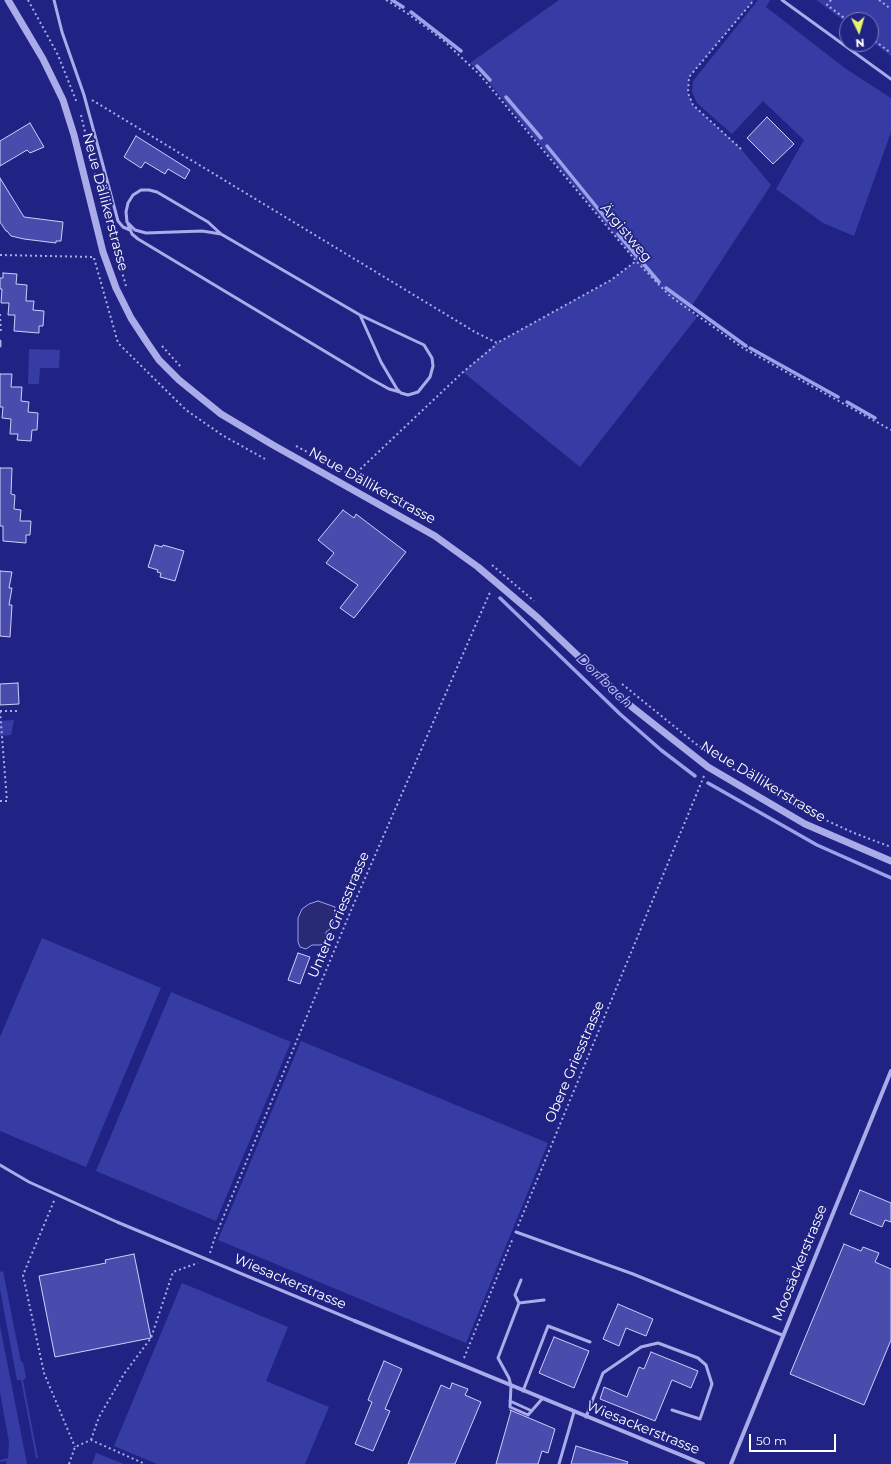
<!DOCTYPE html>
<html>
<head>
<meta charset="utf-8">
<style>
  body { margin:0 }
  #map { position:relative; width:891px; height:1464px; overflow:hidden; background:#212384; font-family:Montserrat,sans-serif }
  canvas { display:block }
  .north { position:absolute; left:839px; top:12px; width:40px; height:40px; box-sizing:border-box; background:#212384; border:1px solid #7a7bb5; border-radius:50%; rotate:175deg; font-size:11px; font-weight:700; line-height:16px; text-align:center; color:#fff }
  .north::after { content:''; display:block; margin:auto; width:14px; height:18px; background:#e5f66a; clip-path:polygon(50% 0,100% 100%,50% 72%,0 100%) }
  .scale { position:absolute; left:749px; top:1434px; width:87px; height:18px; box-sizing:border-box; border:2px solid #fff; border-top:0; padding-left:5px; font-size:12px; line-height:14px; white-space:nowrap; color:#fff; -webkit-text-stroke:3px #212384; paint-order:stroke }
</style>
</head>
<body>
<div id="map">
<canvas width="891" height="1464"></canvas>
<div class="north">N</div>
<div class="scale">50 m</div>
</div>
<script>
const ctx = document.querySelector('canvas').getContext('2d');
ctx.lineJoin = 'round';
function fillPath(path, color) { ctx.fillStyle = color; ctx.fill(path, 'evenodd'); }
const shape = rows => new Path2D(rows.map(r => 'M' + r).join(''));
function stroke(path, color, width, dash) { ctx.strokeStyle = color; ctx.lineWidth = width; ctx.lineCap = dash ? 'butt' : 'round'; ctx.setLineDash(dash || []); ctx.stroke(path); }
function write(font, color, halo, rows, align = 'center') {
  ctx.font = font + ' Montserrat,sans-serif'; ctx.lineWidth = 3.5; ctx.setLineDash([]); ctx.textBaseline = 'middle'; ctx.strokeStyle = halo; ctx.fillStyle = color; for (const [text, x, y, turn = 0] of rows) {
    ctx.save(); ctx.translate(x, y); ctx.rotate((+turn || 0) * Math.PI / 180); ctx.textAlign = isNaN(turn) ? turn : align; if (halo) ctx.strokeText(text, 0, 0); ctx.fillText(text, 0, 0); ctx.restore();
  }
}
const green = shape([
  [559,0,754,0,689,77,688,93,693,105,741,149,771,185,689,310,697,317,580,467,463,372,497,343,611,280,636,261,481,73,470,63],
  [758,0,770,0,766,7,846,69,891,98,891,132,854,236,823,223,776,189,804,140,763,101,732,134,697,103,692,92,693,81],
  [816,0,891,0,891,56,871,41,871,20,847,20,847,23],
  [29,349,60,350,59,368,40,368,39,384,28,384],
  [14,720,11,735,0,736,0,721],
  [42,938,161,988,86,1167,0,1131,0,1037],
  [171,992,291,1042,216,1221,96,1171],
  [301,1041,548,1143,466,1343,218,1240],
  [3,1271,21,1362,23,1362,26,1378,23,1380,38,1458,36,1458,21,1380,17,1380,14,1364,0,1289,0,1272],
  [182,1283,288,1327,266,1381,329,1407,305,1464,157,1464,114,1446],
  [0,1326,27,1464,6,1464,7,1461,0,1462,0,1460,8,1458,9,1442,0,1392],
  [96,1453,124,1464,92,1464]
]);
const water = shape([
  [318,901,335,907,334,921,331,928,326,932,326,940,321,945,312,945,306,949,300,947,298,942,298,918,302,909,309,904,318,901]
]);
const stream = shape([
  [392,0,403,7],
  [411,12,461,51],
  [477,66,490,80],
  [506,97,541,138],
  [547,146,612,226],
  [618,234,659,282],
  [666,288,746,346],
  [750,348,838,397],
  [847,402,875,418],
  [500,598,620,714,661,750,695,776],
  [708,783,817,845,891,878]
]);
const building = shape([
  [767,117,794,144,773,164,747,138,767,117],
  [30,123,44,147,30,153,27,150,0,166,0,141,30,123],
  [136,136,190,170,185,179,168,169,165,174,145,162,141,168,124,157,136,136],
  [0,178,24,217,63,222,61,241,56,241,56,243,24,239,11,236,7,231,6,231,0,222,0,178],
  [3,273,17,274,16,284,27,285,26,301,34,301,33,310,44,311,43,326,39,326,39,333,14,331,15,315,8,315,9,303,1,303,2,289,0,289,0,278,3,278,3,273],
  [0,374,12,374,11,387,22,387,21,401,29,402,28,412,38,413,37,430,32,430,31,441,17,440,18,434,10,434,11,419,2,418,3,407,0,407,0,374],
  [0,468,12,468,11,494,15,495,14,509,21,510,20,521,31,521,30,535,26,535,26,543,3,541,3,526,0,526,0,468],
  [343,510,354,518,356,514,406,552,354,618,340,608,358,585,326,563,334,553,318,540,343,510],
  [155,545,162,547,163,545,184,551,175,581,160,577,161,573,157,572,158,570,148,567,155,545],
  [0,571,12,572,9,588,12,588,9,605,12,605,10,637,0,636,0,571],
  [18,683,19,704,0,705,0,684,18,683],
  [298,953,310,957,300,984,288,980,298,953],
  [860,1190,891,1203,891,1222,885,1220,882,1227,850,1214,860,1190],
  [844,1244,861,1251,863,1247,879,1253,875,1262,891,1269,891,1340,864,1405,790,1374,844,1244],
  [134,1254,151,1338,55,1357,39,1276,106,1263,105,1260,134,1254],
  [618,1304,653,1319,646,1336,626,1328,619,1346,603,1339,618,1304],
  [554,1337,589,1351,574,1388,539,1373,554,1337],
  [651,1352,698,1371,691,1388,672,1380,655,1421,600,1399,604,1387,627,1397,639,1367,644,1369,651,1352],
  [384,1361,402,1369,385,1409,390,1411,373,1451,355,1444,372,1402,368,1400,384,1361],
  [452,1383,468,1389,465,1395,481,1402,455,1464,408,1464,441,1385,450,1389,452,1383],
  [510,1410,555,1429,548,1453,542,1451,538,1464,496,1464,511,1411,510,1410],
  [576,1446,628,1462,627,1464,571,1464,576,1446]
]);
const path = shape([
  [28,0,58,55,77,103],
  [386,0,407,13,444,41,480,75,636,261,670,296,743,348,891,430],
  [831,0,827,5,847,20],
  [879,0,891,9],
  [871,38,891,53],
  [92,100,475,332,497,343,611,280,636,261],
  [81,115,99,191,126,286],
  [741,149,693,105,688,93,689,77,754,0],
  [0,255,95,257],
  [94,258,118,343,186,410,222,435,265,459],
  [0,314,1,334],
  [162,346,181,367],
  [296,446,353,476,398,503],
  [353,476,463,372,497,344],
  [492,565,534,601],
  [622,684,696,744,739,773],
  [0,711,17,711],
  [769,791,799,808,854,833,891,847],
  [0,801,7,801,0,711],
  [54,1201,23,1275,44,1373,75,1447],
  [518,1226,704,776],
  [210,1253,215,1237,352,908,491,590],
  [464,1358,513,1238],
  [91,1440,99,1417,124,1374,151,1338,173,1272,198,1263],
  [69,1464,75,1447,91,1440,145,1464]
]);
const service = shape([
  [54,0,62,32,84,95,118,221,123,227,130,230],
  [782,0,891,79],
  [128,224,132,234,138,239,371,379,389,389,400,392],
  [221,234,202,231,146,233,135,230,127,222,126,212,128,203,133,195,141,190,149,190,157,192,208,222,221,234,360,315,424,345,432,358,433,366,430,377,418,392,408,395,401,393,397,389,381,362,360,315],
  [0,346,0,341],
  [0,1165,29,1182,117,1222,355,1321],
  [516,1232,633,1274,782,1335],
  [519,1303,515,1295,521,1280],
  [523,1391,548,1326,590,1342],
  [542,1399,528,1415,510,1407,511,1386,509,1378,498,1358,519,1303,544,1300],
  [510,1401,532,1411],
  [586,1417,603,1373,641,1347,658,1343,698,1358,706,1365,712,1384,700,1419,672,1410],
  [559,1464,574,1412]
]);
const minor = shape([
  [355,1321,703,1464],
  [731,1464,891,1071]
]);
const tertiary = shape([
  [8,0,43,59,63,100,74,135,103,252,116,288,131,318,146,341,159,360,179,380,221,414,273,445,435,536,478,567,538,618,632,707,708,767,805,824,891,861]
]);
const streetNames = [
  ["Neue Dällikerstrasse",105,202,75],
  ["Ärgistweg",626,233,50],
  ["Neue Dällikerstrasse",372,486,29],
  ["Neue Dällikerstrasse",763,782,31],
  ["Untere Griesstrasse",339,915,-67],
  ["Obere Griesstrasse",575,1062,-67],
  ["Moosäckerstrasse",800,1263,-68],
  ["Wiesackerstrasse",290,1282,23],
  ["Wiesackerstrasse",643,1428,22]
];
const waterNames = [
  ["Dorfbach",604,681,44]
];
fillPath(green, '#373ca4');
fillPath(water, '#292a75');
stroke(water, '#9da1ea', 1);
stroke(stream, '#9da1ea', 3.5);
fillPath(building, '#494cad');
stroke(building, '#cdcff7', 1);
stroke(path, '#a9ace9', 2, [2, 3]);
stroke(service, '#a9ace9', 3);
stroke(minor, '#a9ace9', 4);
stroke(tertiary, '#a9ace9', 7);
write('14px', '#fff', '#212384', streetNames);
write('italic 15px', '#b4b7f1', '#212384', waterNames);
</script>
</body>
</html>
